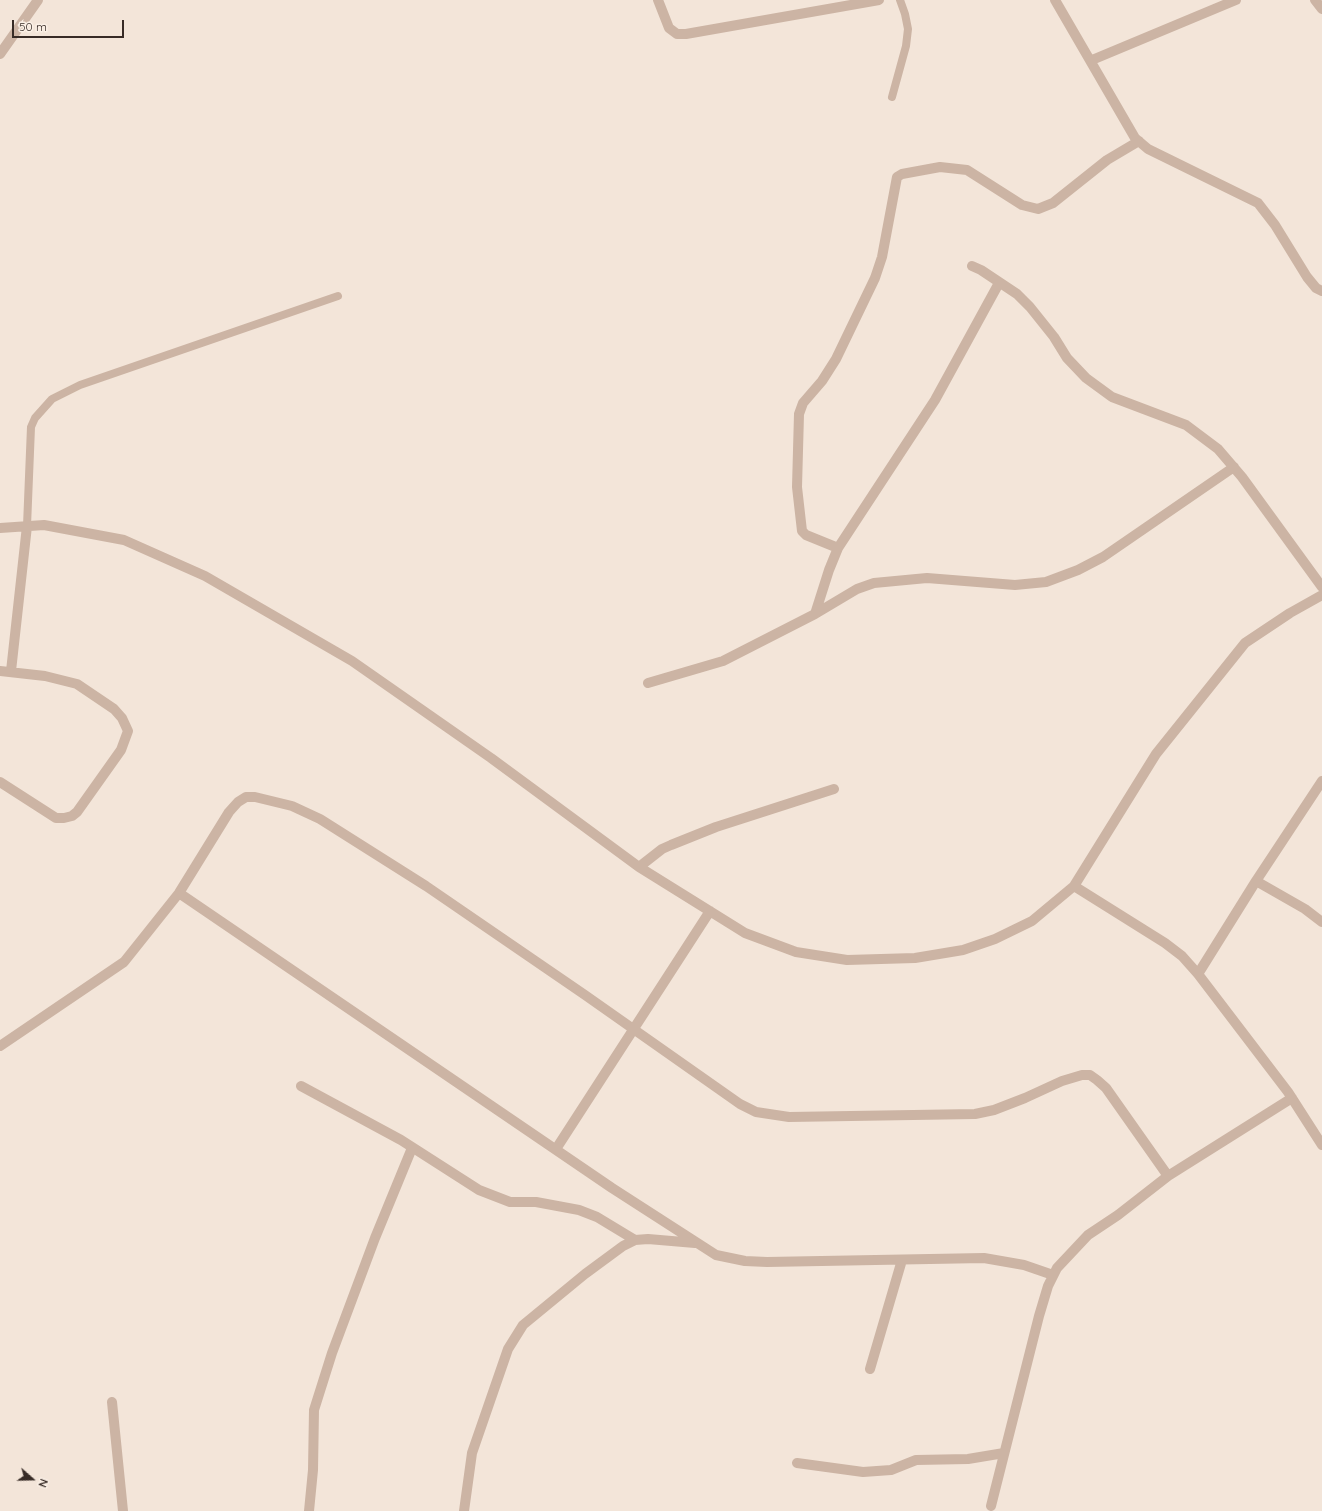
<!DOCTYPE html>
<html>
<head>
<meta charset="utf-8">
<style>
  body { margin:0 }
  #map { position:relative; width:1322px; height:1511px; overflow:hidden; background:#f3e5d9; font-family:Quicksand,sans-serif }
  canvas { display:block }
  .north { position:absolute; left:12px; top:1459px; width:40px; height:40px; -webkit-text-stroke:3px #fbf0e6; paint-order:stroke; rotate:110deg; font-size:11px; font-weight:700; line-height:16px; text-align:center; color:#372b26 }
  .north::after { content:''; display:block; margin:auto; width:14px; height:18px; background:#372b26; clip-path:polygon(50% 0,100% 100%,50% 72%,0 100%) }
  .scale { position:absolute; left:12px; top:20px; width:112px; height:18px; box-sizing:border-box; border:2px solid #372b26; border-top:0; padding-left:5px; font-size:12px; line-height:14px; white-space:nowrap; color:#372b26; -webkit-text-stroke:3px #fbf0e6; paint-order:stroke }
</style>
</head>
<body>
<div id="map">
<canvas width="1322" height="1511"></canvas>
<div class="north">N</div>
<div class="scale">50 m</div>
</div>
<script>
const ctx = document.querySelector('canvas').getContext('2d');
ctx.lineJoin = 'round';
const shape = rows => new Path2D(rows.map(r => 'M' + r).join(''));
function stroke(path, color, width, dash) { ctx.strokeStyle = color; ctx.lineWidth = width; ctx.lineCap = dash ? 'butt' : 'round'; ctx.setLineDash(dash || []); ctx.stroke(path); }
const lane = shape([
  [892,97,906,46,908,29,905,14,900,0],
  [27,526,31,427,35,418,52,399,80,385,338,296]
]);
const street = shape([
  [658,0,669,28,677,34,686,34,879,0],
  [1055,0,1135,138,1148,149,1258,203,1275,225,1307,277,1316,288,1322,291],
  [1315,0,1322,9],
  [0,54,38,0],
  [1092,60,1236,0],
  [972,266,981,270,1017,294,1030,307,1054,337,1067,358,1086,378,1112,397,1186,425,1218,449,1242,477,1322,587],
  [0,528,44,525,124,540,205,576,352,661,491,758,639,867,745,933,796,952,847,960,915,958,963,950,995,939,1032,921,1074,886,1156,754,1245,643,1290,613,1322,595],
  [838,548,806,535,802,531,797,487,799,414,803,403,822,381,836,359,875,278,882,257,897,177,902,174,940,167,967,170,1022,205,1038,209,1053,203,1107,160,1139,141],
  [815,614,829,570,838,548,935,400,999,283],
  [0,671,45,676,77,684,114,709,122,718,128,731,121,750,77,812,72,816,64,818,56,818,0,782],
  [11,671,27,526],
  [648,683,723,661,815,614,857,589,874,583,927,578,1015,585,1046,582,1078,570,1103,557,1234,467],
  [639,867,662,849,671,845,716,827,834,789],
  [1256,881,1305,909,1322,922],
  [1074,886,1165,943,1182,956,1198,974,1288,1092,1322,1145],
  [179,893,612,1188,716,1255,745,1261,767,1262,984,1258,1024,1265,1053,1275],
  [1198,974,1256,881,1322,781],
  [0,1046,124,962,179,893,229,812,238,802,246,797,255,797,292,806,320,819,426,886,585,995,740,1104,756,1112,789,1117,975,1114,994,1110,1025,1098,1062,1081,1082,1075,1090,1075,1097,1080,1106,1088,1168,1176],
  [301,1086,401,1140,479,1190,510,1202,536,1202,579,1210,597,1217,635,1240],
  [556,1149,710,911],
  [870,1369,902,1260],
  [112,1402,123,1511],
  [797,1463,863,1472,891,1470,916,1460,968,1459,1004,1453],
  [991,1506,1039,1316,1048,1286,1057,1268,1088,1235,1118,1215,1168,1176,1292,1098],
  [309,1511,313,1470,314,1410,332,1353,375,1238,412,1148],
  [464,1511,472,1453,508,1349,523,1325,585,1274,623,1246,635,1240,648,1239,695,1243]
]);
stroke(lane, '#ccb4a4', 8);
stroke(street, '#ccb4a4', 10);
</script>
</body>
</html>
